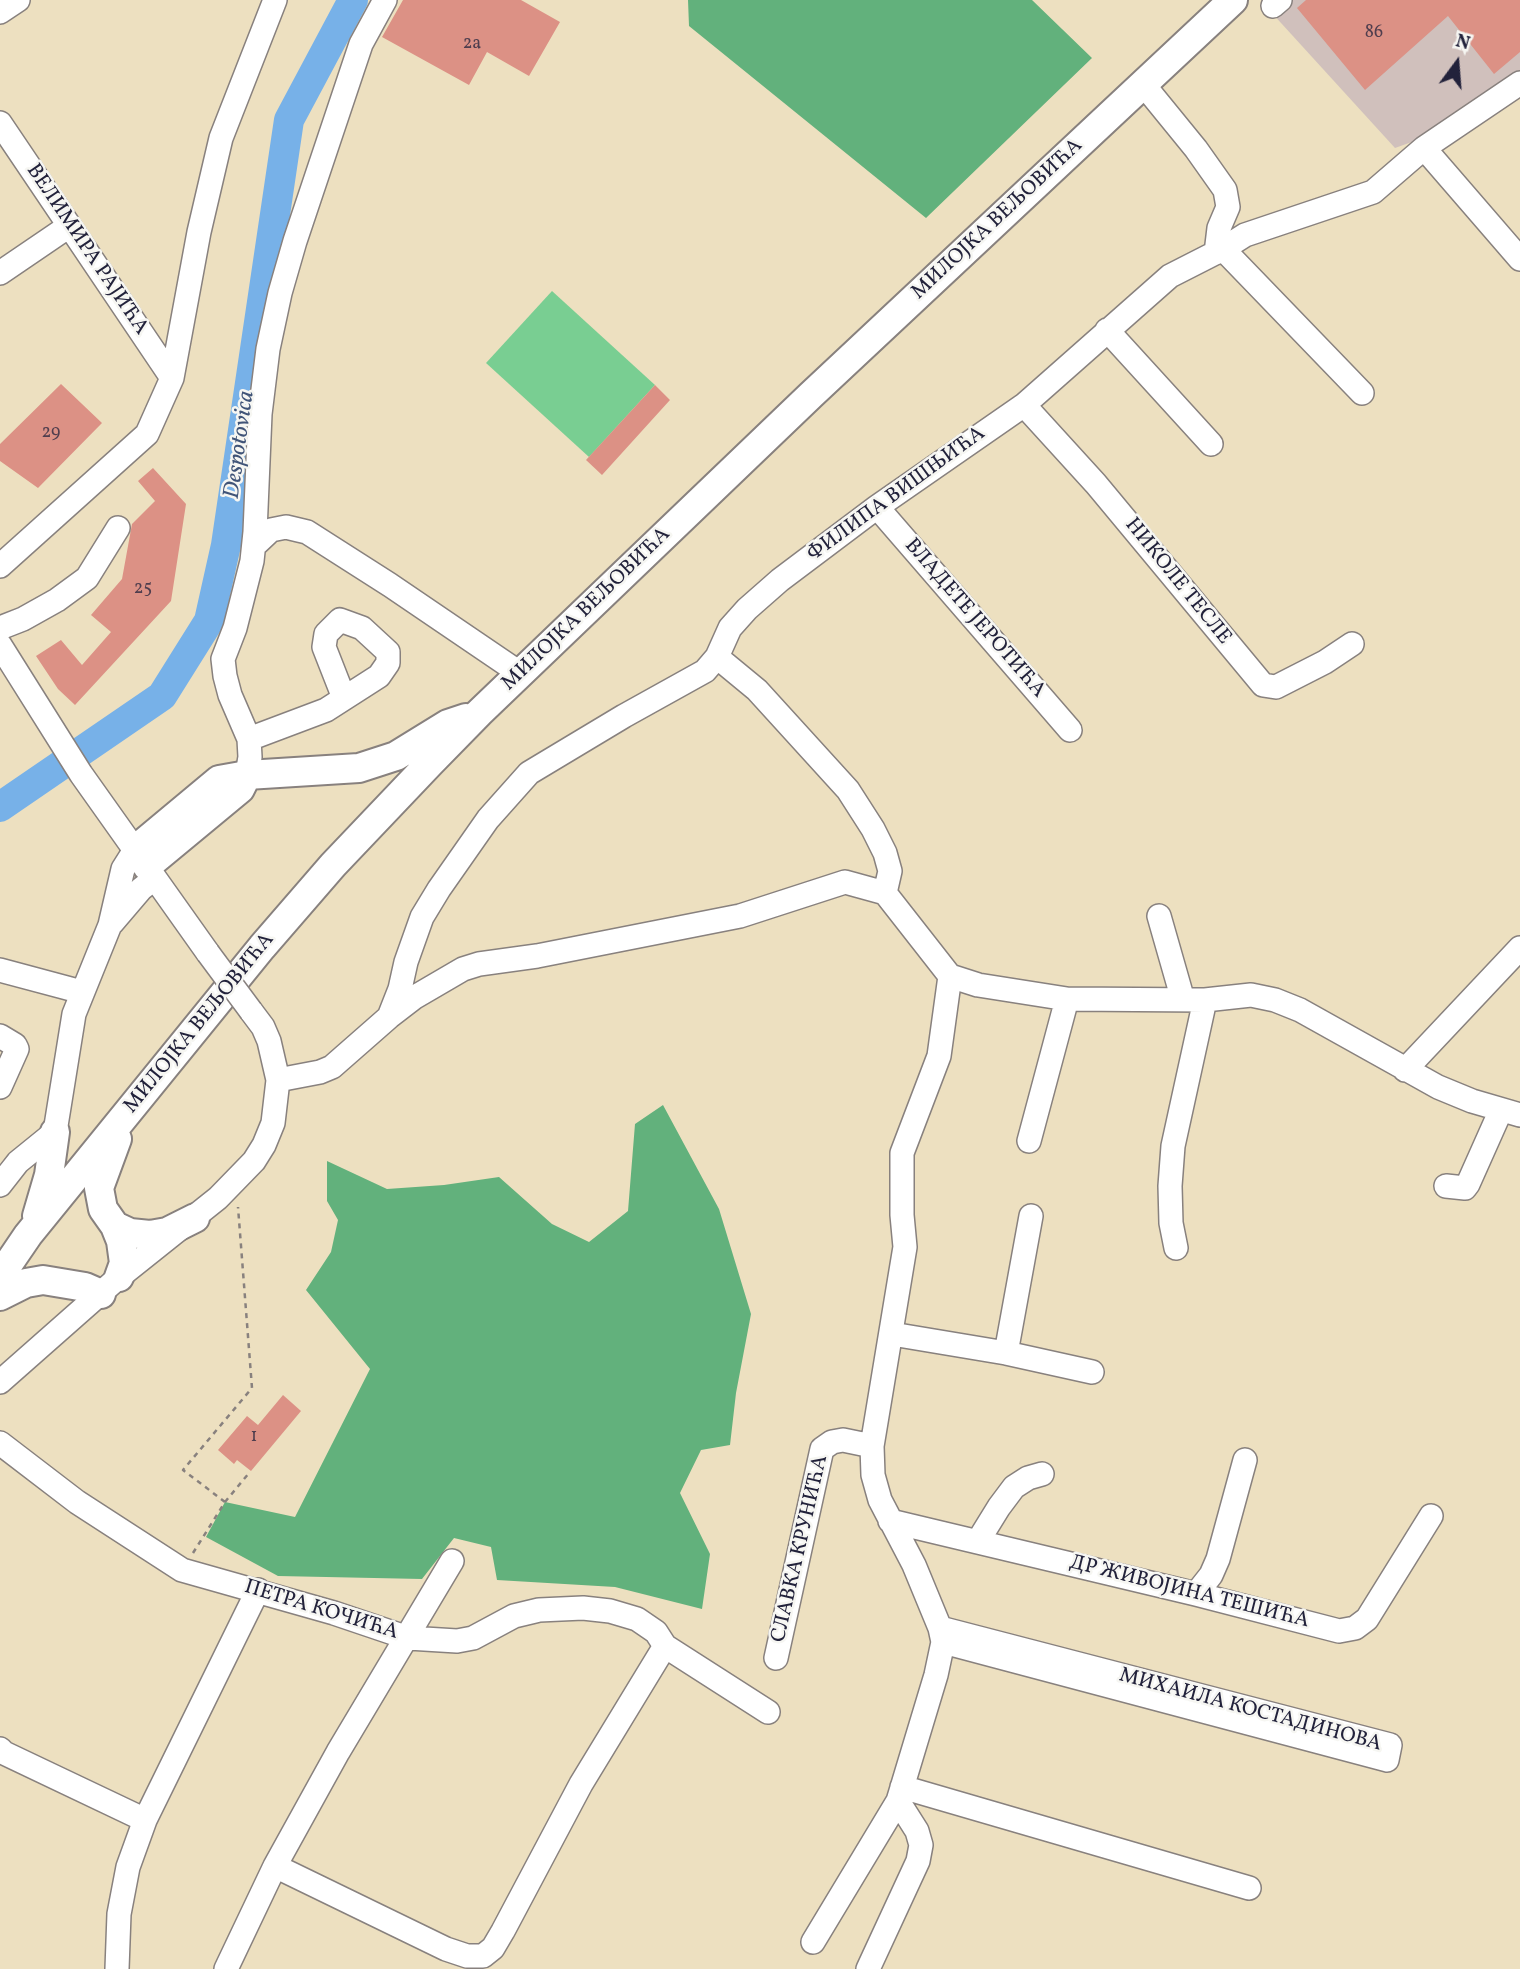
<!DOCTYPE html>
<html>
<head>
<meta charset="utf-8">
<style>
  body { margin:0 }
  #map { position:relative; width:1520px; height:1969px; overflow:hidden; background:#ede0c0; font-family:Vollkorn,serif }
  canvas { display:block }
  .north { position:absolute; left:1422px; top:28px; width:70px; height:70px; -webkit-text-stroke:5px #f6f6f2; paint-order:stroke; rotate:16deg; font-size:19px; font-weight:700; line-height:28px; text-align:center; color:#22223b }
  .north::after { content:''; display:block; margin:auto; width:24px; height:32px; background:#22223b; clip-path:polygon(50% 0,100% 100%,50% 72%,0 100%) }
</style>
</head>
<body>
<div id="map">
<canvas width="1520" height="1969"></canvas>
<div class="north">N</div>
</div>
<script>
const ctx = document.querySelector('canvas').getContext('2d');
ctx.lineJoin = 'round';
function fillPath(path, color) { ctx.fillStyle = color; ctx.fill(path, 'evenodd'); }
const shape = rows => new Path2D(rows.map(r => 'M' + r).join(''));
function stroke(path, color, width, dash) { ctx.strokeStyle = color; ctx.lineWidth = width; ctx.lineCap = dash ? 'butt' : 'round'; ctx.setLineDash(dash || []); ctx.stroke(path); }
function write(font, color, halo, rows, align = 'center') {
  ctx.font = font + ' Vollkorn,serif'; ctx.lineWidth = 5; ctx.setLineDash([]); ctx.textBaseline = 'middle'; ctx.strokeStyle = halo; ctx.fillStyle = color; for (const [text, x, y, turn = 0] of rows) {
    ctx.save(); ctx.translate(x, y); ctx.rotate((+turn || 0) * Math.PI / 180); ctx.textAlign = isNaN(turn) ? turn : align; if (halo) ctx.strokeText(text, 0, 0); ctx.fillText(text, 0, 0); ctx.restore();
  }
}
const industrial = shape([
  [1285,0,1520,0,1520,83,1462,124,1395,148,1271,12]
]);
const green = shape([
  [552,291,655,385,589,457,486,363]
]);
const forest = shape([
  [688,0,1032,0,1092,58,926,218,689,26],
  [663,1105,719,1209,751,1314,736,1393,730,1445,701,1450,680,1493,710,1554,702,1609,615,1587,497,1580,491,1547,454,1538,422,1579,278,1576,206,1537,225,1502,295,1517,370,1369,306,1290,331,1252,338,1220,327,1201,327,1161,387,1189,444,1185,499,1177,552,1224,589,1242,628,1211,635,1124]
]);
const river = shape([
  [0,807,162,696,209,621,226,545,289,120,353,0]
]);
const building = shape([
  [403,0,521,0,560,22,529,76,487,52,469,85,382,37],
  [1306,0,1520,0,1520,52,1494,74,1448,16,1365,90,1297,8],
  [61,384,102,423,38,488,0,461,0,444],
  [655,385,670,400,602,475,586,460],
  [153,468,186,504,171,601,75,705,58,689,36,656,61,640,82,665,111,632,91,615,122,579,132,524,155,501,138,481],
  [283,1395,301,1411,251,1471,237,1460,234,1464,218,1450,247,1416,258,1425]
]);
const path = shape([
  [225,1502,183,1470,252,1388,238,1207],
  [193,1553,225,1502,249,1473]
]);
const minor = shape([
  [1273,6,1280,0],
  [0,12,18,0],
  [1143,84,1196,149,1225,190,1228,207,1219,228,1216,253],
  [0,123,172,378],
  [1424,148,1520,259],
  [1223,249,1362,393],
  [0,273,69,226],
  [1107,330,1211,444],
  [1024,405,1096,484,1263,685,1276,687,1325,662,1352,644],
  [877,507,1070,730],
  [254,546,271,530,286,527,307,532,390,585,521,674],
  [0,566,147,434,172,378,199,232,221,138,275,0],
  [0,628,23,619,57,600,87,578,118,528],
  [0,645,81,774,208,953],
  [717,657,757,690,848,790,873,829,885,853,890,871,885,893],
  [249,739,326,710,379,676,388,663,388,652,362,628,340,620,326,634,324,647,344,698],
  [247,775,250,757,249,739,230,695,225,676,223,659,235,628,252,561,255,532,260,414,268,349,280,293,295,241,361,44,385,0],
  [1159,916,1183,1000],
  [112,923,141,889,155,878],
  [0,970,82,992],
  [389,1017,400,989,406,962,422,917,439,889,488,819,529,773,624,716,705,671,717,657,730,628,747,609,780,580,877,507,1024,405,1170,276,1223,249,1245,235,1373,192,1424,148,1520,83],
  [0,1036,15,1045,17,1049,0,1087],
  [1405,1070,1520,948],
  [278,1080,320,1072,332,1067,389,1017,415,997,463,969,479,964,537,956,740,916,845,882,885,893,950,976,978,985,1067,999,1205,1000,1251,995,1275,1000,1300,1010,1438,1087,1472,1101,1520,1115],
  [1029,1141,1067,999],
  [0,1185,18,1162,55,1132,74,1014,110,925,123,869,135,850],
  [1446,1186,1465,1188,1468,1184,1501,1110],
  [1176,1248,1171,1223,1170,1186,1173,1146,1205,1000],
  [892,1334,1006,1353,1092,1372],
  [1006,1353,1031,1216],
  [0,1382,119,1277,218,1198,254,1161,264,1145,273,1123,278,1080,269,1041,263,1027,251,1011],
  [0,1443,77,1502,182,1570,334,1613,408,1638,457,1641,473,1638,514,1616,539,1610,583,1608,610,1611,637,1619,656,1632,665,1646,768,1712],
  [890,1521,1196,1594,1339,1631,1355,1628,1367,1619,1431,1516],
  [978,1541,999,1507,1014,1487,1028,1478,1042,1474],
  [1196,1594,1211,1575,1218,1559,1245,1460],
  [940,1628,1390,1745,1387,1760,943,1642],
  [776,1658,822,1449,832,1442,843,1440,872,1446],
  [0,1749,4,1753,145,1820],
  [902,1787,1249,1888],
  [275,1866,446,1949,467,1956,483,1956,493,1948,503,1931,581,1784,665,1646],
  [813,1942,898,1801,936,1675,943,1642,940,1628,914,1565,880,1500,873,1475,872,1446,905,1247,902,1215,902,1153,939,1056,950,976],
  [117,1969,119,1914,128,1867,145,1820,258,1590],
  [226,1969,275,1866,338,1752,452,1561],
  [868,1969,918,1861,921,1845,917,1831,898,1801]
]);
const major = shape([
  [135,850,219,780,247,775,359,768,396,756,448,724,466,718],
  [147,866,240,789,247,775],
  [117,1139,99,1188,103,1209,115,1226,121,1241,124,1263,119,1277],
  [37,1216,49,1175,55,1132],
  [115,1226,130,1233,150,1235,167,1232,195,1218],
  [0,1276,28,1235,262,947,333,865,430,763,479,713,811,395,1233,0],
  [0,1296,26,1283,43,1280,85,1287,101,1294]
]);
const minorBridge = shape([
  [208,953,251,1011]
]);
const numberNames = [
  ["86",1374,34],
  ["2a",472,45],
  ["29",51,434],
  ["25",143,590],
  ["1",254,1438]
];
const streetNames = [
  ["МИЛОЈКА ВЕЉОВИЋА",998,220,-43],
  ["ВЕЛИМИРА РАЈИЋА",86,250,56],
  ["ФИЛИПА ВИШЊИЋА",897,495,-36],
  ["НИКОЛЕ ТЕСЛЕ",1177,582,51],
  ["МИЛОЈКА ВЕЉОВИЋА",587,610,-44],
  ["ВЛАДЕТЕ ЈЕРОТИЋА",974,619,49],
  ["МИЛОЈКА ВЕЉОВИЋА",200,1024,-51],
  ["СЛАВКА КРУНИЋА",801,1549,-77],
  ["ДР ЖИВОЈИНА ТЕШИЋА",1189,1593,14],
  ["ПЕТРА КОЧИЋА",321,1611,17],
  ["МИХАИЛА КОСТАДИНОВА",1250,1711,15]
];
const waterNames = [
  ["Despotovica",241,445,-82]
];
fillPath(industrial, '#d0c0bc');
fillPath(green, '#79ce92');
fillPath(forest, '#62b17c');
stroke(river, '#77b1e8', 30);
fillPath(building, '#dc9185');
stroke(minor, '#88817e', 26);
stroke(major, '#88817e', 32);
stroke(path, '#88817e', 2.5, [5, 5]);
stroke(minor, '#fff', 23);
stroke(major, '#fff', 28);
stroke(minorBridge, '#88817e', 26, []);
stroke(minorBridge, '#fff', 23);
write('18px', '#503e4e', null, numberNames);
write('21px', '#22223b', '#f6f6f2', streetNames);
write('italic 23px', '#405478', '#f6f6f2', waterNames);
</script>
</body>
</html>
